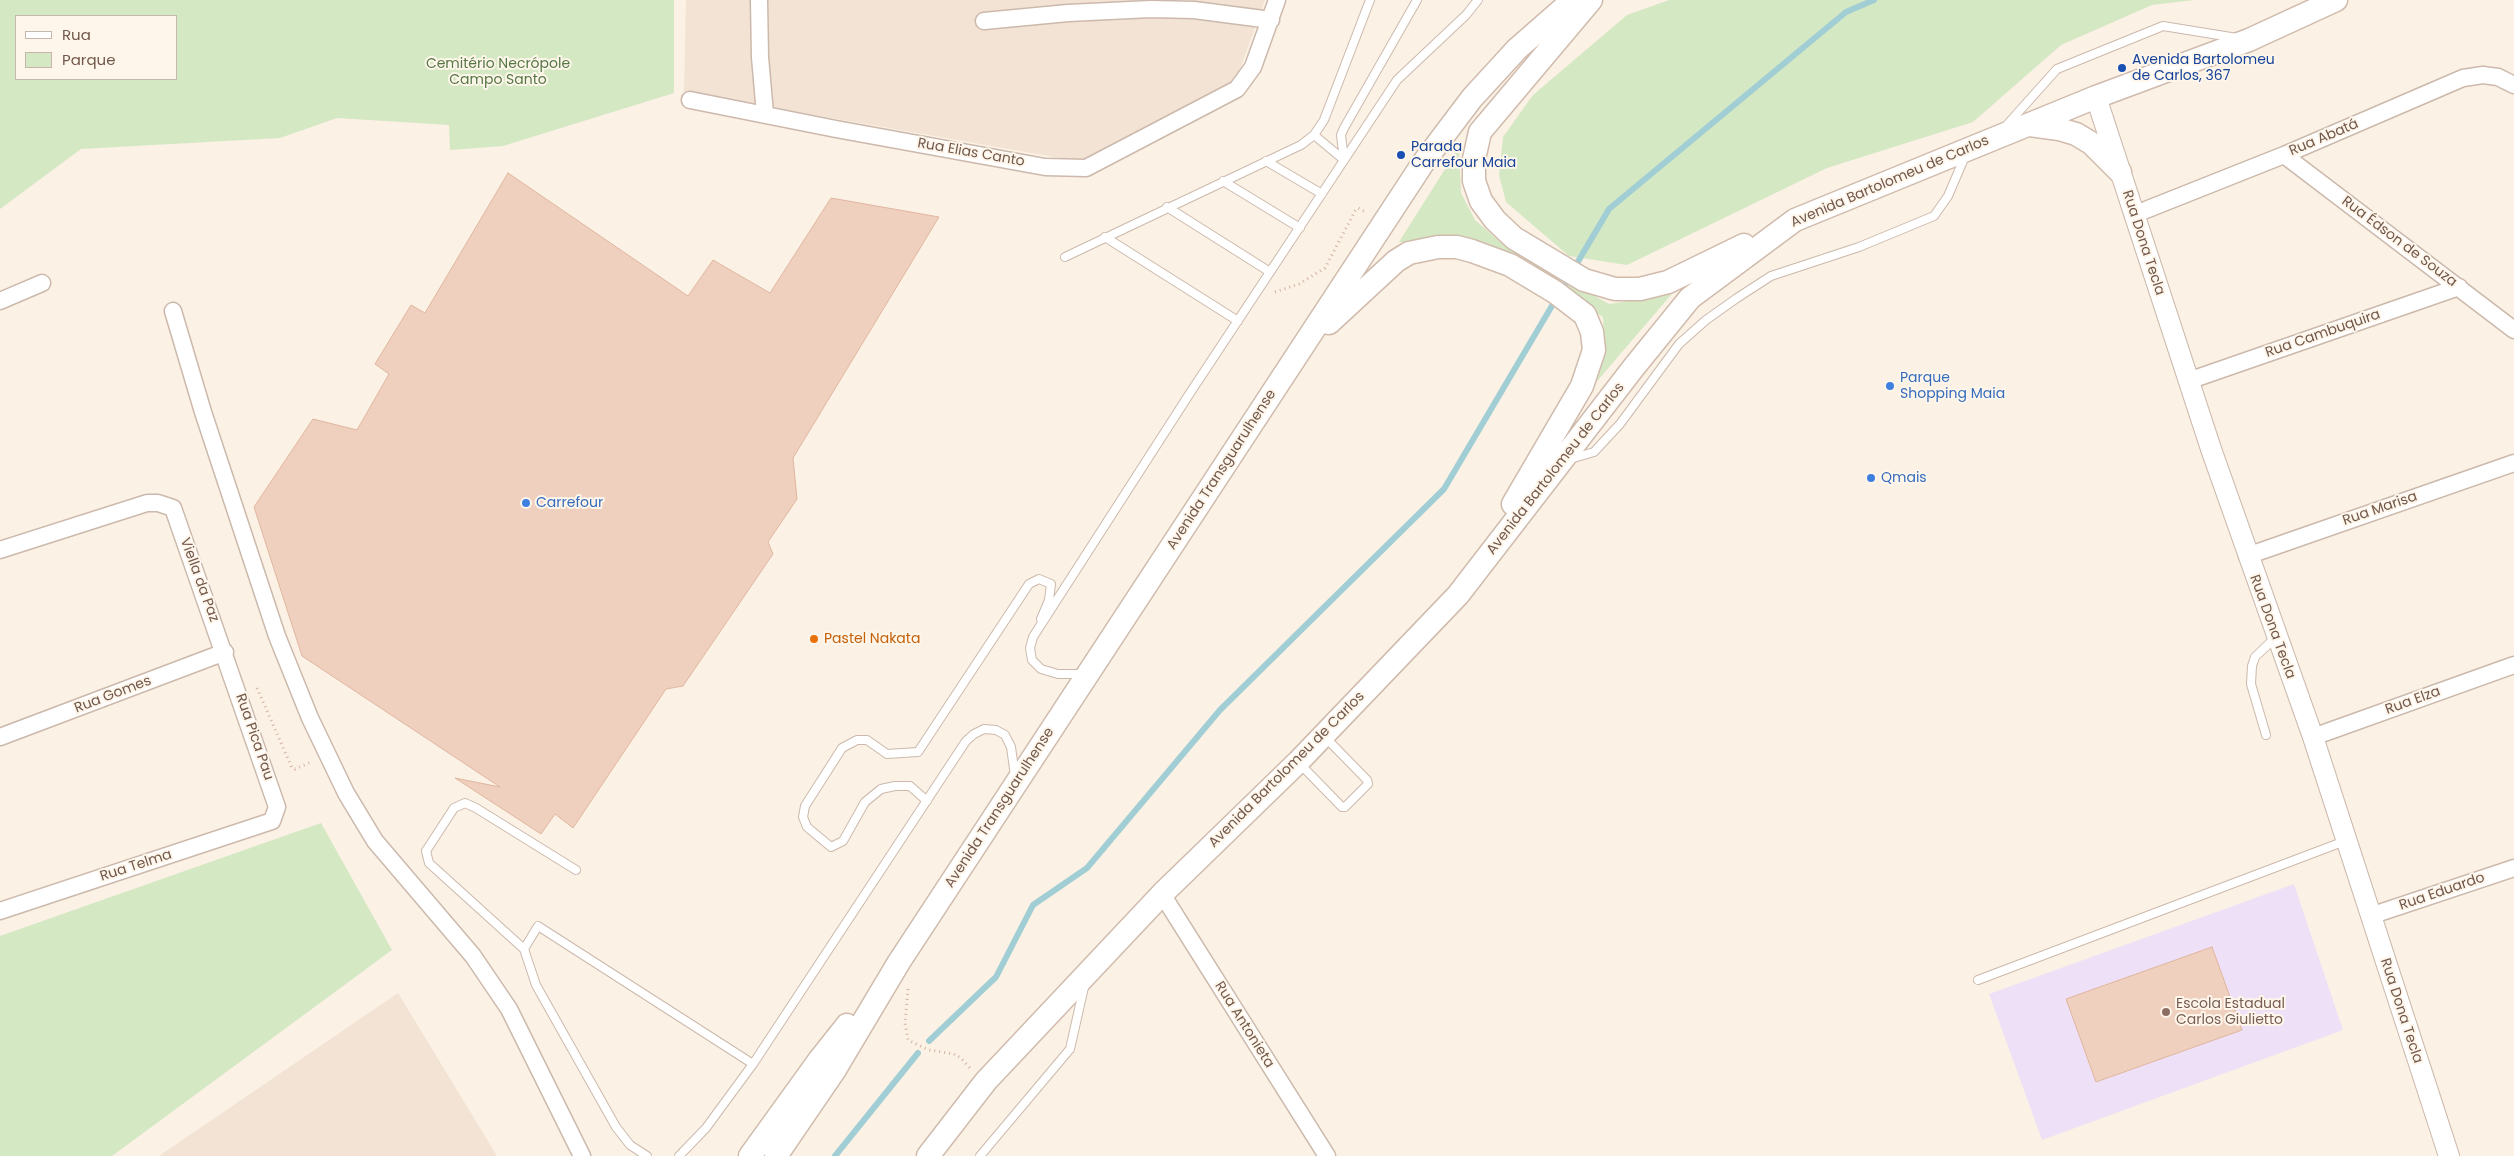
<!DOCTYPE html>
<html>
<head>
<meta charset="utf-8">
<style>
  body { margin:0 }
  #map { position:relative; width:2514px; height:1156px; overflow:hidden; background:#fbf1e5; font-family:Poppins,sans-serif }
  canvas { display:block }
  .legend { position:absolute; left:15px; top:15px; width:162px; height:65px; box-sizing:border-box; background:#fef6eb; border:1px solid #c6b7ab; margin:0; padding:6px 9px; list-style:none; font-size:15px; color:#72584b }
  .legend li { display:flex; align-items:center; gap:10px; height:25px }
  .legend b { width:25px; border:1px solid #c6b7ab }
</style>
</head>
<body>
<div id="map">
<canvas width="2514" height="1156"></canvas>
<ul class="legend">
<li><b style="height:6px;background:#fff"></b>Rua</li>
<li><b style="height:14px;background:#d4e8c4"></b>Parque</li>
</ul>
</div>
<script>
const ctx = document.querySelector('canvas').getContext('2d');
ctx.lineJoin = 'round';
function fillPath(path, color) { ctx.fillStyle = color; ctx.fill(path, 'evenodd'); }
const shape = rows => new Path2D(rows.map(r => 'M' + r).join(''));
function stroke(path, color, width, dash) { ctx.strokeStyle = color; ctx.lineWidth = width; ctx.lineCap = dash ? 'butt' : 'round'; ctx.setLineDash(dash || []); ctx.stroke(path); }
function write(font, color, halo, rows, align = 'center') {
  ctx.font = font + ' Poppins,sans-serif'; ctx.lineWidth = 4; ctx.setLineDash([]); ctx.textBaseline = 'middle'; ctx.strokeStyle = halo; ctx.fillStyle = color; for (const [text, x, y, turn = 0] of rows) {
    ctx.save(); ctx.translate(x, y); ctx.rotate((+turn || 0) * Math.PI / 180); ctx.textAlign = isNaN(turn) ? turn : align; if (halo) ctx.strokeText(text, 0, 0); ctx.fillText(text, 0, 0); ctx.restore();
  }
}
const residential = shape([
  [686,0,1265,0,1235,83,1104,153,1077,161,684,92],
  [398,993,497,1156,159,1156]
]);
const education = shape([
  [2294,884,2343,1030,2042,1140,1989,994]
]);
const green = shape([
  [0,0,674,0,674,93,503,146,450,150,449,125,337,118,280,138,81,149,0,209],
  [16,16,176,16,176,79,16,79],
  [1669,0,2194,0,2152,5,2061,45,1973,122,1827,168,1627,265,1569,256,1506,202,1499,175,1503,137,1533,95,1627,15],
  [1459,147,1461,193,1475,220,1506,247,1609,304,1643,299,1683,281,1592,387,1605,353,1603,317,1503,255,1470,243,1399,242],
  [321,823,392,950,112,1156,0,1156,0,936]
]);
const stream = shape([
  [929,1041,996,977,1033,905,1087,868,1220,710,1444,489,1609,209,1846,12,1874,0],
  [835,1156,918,1053]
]);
const building = shape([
  [508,173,688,296,713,260,770,293,831,198,939,217,793,458,797,499,768,542,773,554,683,686,666,689,573,828,555,814,541,834,455,778,500,787,302,656,254,507,313,419,357,430,389,374,375,364,411,305,425,313,508,173],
  [2212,947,2242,1030,2096,1082,2066,999,2212,947]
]);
const path = shape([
  [1275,292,1299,284,1325,268,1355,211,1358,208,1367,213],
  [257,688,292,768,295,769,311,762],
  [908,989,905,1023,908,1040,929,1050,954,1054,961,1058,970,1068]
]);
const service = shape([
  [2006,126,2057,69,2163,26,2237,38],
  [1314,135,1344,160,1341,135,1344,128,1417,0],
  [1266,161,1322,194],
  [1223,181,1300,228],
  [1167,207,1270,272],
  [1105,237,1238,321],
  [1065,257,1301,145,1314,135,1324,120,1370,0],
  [1570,459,1594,452,1620,424,1679,344,1706,320,1737,298,1771,276,1859,247,1934,216,1948,196,1966,154],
  [1083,674,1058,674,1041,669,1032,660,1030,648,1033,637,1190,393,1397,80,1466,15,1478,0],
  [2266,735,2251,684,2252,666,2255,657,2276,637],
  [1299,763,1342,807,1345,807,1368,784,1367,780,1325,737],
  [927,801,910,786,895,786,881,789,865,802,843,841,831,847,807,827,803,817,805,806,842,748,857,740,867,740,887,754,918,752,1029,584,1039,579,1051,584,1049,600,1041,619],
  [524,949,429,863,426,851,454,808,465,803,476,808,576,870],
  [1978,980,2345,841],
  [647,1156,630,1145,616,1127,536,985,524,949,538,926,753,1064,966,741,974,734,984,729,996,730,1005,735,1011,747,1015,776],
  [679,1156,706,1128,753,1064],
  [980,1156,1070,1049,1084,987]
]);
const minor = shape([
  [759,0,760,57,765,114],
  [984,21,1068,13,1151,9,1194,10,1271,20],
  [690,100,836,129,1045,167,1086,168,1237,89,1253,67,1277,0],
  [2284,155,2514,330],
  [2133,215,2284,155,2463,78,2483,75,2498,77,2514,85],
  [0,301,42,283],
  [173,311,203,412,277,636,310,718,346,793,375,841,473,956,509,1009,582,1156],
  [2188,381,2459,287],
  [0,550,147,503,158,503,173,508,277,807,272,821,0,911],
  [2247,556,2514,463],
  [0,737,225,652],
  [2313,737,2514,665],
  [1162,894,1327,1156],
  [2370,916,2514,868]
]);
const tertiary = shape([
  [2096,97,2211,449,2313,737,2449,1156]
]);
const secondary = shape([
  [1591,0,1480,132,1474,159,1474,181,1481,201,1495,220,1514,238,1584,280,1615,289,1640,289,1668,282,1744,245],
  [2030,125,2059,129,2076,134,2091,143,2120,172],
  [1329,323,1396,261,1409,253,1438,247,1457,247,1472,251,1510,265,1555,292,1585,315,1592,332,1594,350,1582,386,1513,504],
  [750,1156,820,1059,847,1025],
  [776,1156,834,1071,899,962,1423,163,1472,98,1517,49,1573,0],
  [928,1156,986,1081,1162,894,1298,762,1458,595,1634,367,1690,298,1795,220,2096,97,2249,40,2336,0]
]);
const markers = [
  [2122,68,5,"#1a4fb4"],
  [1401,155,5,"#1a4fb4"],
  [1890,386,5,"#3f7fe0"],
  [1871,478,5,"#3f7fe0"],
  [526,503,5,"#3f7fe0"],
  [814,639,5,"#e8710a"],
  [2166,1012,5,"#8d6e63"]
];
const transitNames = [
  ["Avenida Bartolomeu",2132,60],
  ["de Carlos, 367",2132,76],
  ["Parada",1411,147],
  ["Carrefour Maia",1411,163]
];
const parkNames = [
  ["Cemitério Necrópole",498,64],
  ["Campo Santo",498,80]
];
const streetNames = [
  ["Rua Abatá",2324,138,-23],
  ["Rua Elias Canto",971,153,10],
  ["Avenida Bartolomeu de Carlos",1890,182,-23],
  ["Rua Édson de Souza",2399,242,37],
  ["Rua Dona Tecla",2143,243,72],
  ["Rua Cambuquira",2323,334,-19],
  ["Avenida Bartolomeu de Carlos",1556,469,-52],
  ["Avenida Transguarulhense",1222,470,-57],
  ["Rua Marisa",2380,509,-19],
  ["Viella da Paz",199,580,70],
  ["Rua Dona Tecla",2272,627,70],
  ["Rua Gomes",113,695,-21],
  ["Rua Elza",2413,701,-20],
  ["Rua Pica Pau",254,737,71],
  ["Avenida Bartolomeu de Carlos",1287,770,-45],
  ["Avenida Transguarulhense",1000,808,-57],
  ["Rua Telma",136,866,-18],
  ["Rua Eduardo",2442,892,-19],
  ["Rua Dona Tecla",2401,1011,72],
  ["Rua Antonieta",1244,1025,58]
];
const shopNames = [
  ["Parque",1900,378],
  ["Shopping Maia",1900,394],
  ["Qmais",1881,478],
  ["Carrefour",536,503]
];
const foodNames = [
  ["Pastel Nakata",824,639]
];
const educationNames = [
  ["Escola Estadual",2176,1004],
  ["Carlos Giulietto",2176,1020]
];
fillPath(residential, '#f2e3d4');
fillPath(education, '#eee1f7');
fillPath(green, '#d4e8c4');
stroke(stream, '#a1ced4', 6);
fillPath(building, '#efcfbe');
stroke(building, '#e0b69f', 1);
stroke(service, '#ccb9ac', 10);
stroke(minor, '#ccb9ac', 19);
stroke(tertiary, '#ccb9ac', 22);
stroke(secondary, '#d0bbac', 25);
stroke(path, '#d3b3a1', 3, [1, 4]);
stroke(service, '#fff', 8);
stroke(minor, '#fff', 16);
stroke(tertiary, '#fff', 20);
stroke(secondary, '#fff', 22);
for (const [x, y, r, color] of markers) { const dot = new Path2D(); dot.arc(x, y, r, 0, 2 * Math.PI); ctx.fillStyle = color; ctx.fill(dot); stroke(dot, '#fef6eb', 2); }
write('14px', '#164399', '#fef6eb', transitNames, 'left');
write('14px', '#557844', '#fef6eb', parkNames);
write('14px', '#72584b', '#fef6eb', streetNames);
write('14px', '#366cbe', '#fef6eb', shopNames, 'left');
write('14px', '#c56008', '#fef6eb', foodNames, 'left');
write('14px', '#785e54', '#fef6eb', educationNames, 'left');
</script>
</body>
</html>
